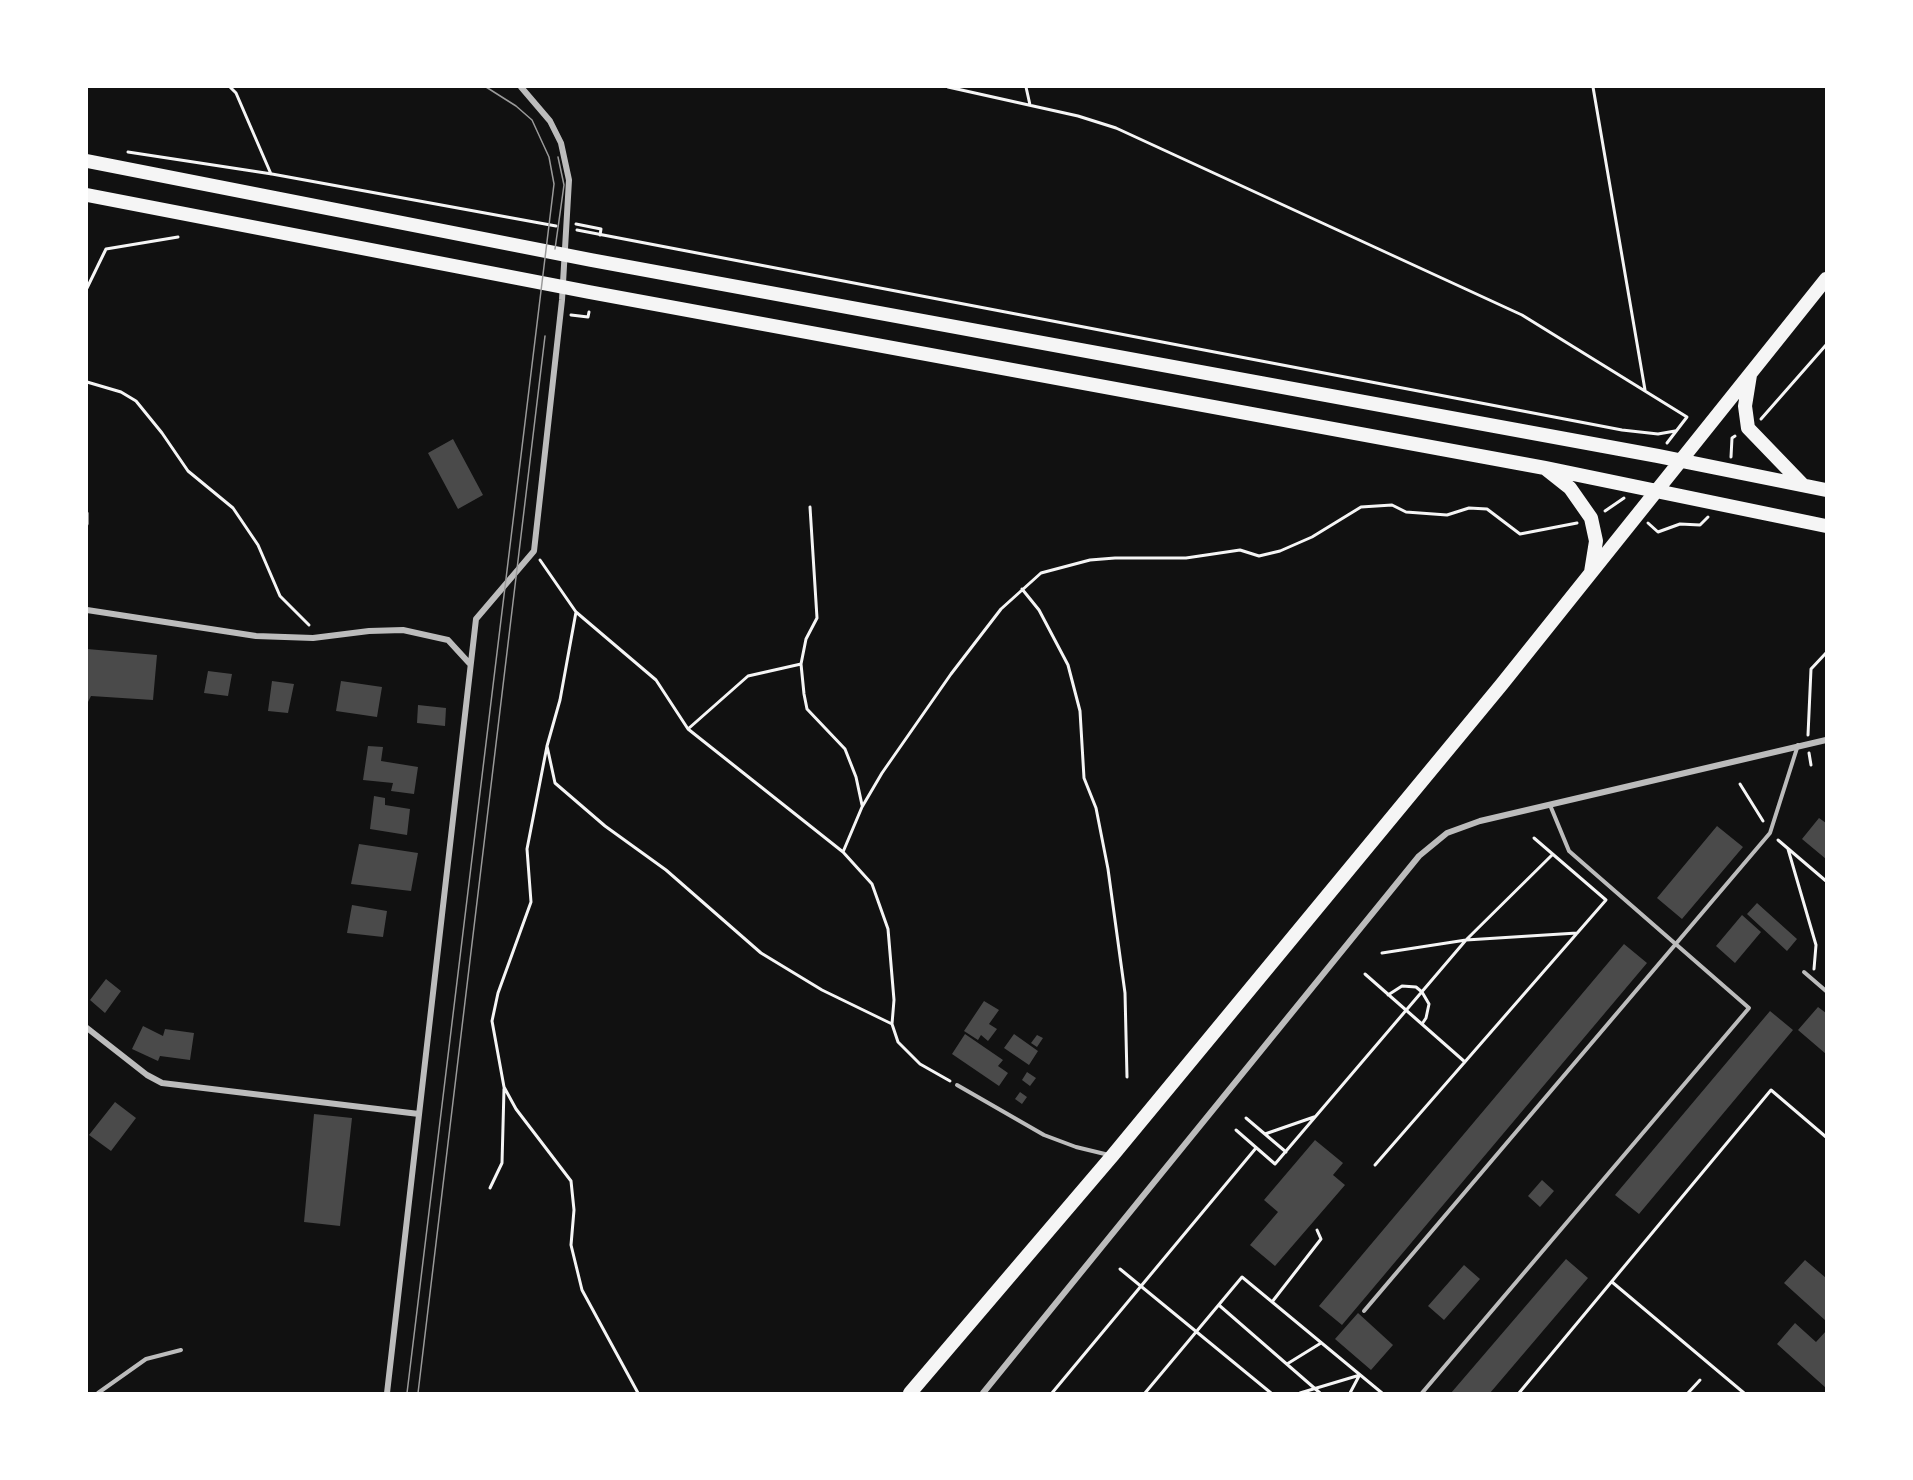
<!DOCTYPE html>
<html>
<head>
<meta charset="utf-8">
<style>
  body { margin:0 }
  #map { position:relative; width:1913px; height:1480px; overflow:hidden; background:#111; font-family:"Open Sans",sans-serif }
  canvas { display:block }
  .frame { position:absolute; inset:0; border:88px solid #fff; pointer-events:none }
</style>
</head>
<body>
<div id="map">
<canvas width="1913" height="1480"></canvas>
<div class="frame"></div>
</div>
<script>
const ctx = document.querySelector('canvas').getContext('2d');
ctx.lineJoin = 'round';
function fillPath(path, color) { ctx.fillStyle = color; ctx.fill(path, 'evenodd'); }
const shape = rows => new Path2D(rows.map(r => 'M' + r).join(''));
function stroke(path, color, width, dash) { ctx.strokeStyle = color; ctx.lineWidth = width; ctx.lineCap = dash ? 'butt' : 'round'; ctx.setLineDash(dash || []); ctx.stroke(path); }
const building = shape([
  [453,439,483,495,458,509,428,453],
  [87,649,157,655,153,700,91,696,87,704],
  [208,671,232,674,228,696,204,693],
  [272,681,294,684,288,713,268,711],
  [341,681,382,687,377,717,336,711],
  [418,705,446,708,445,726,417,723],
  [368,746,383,747,381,761,418,767,414,794,391,791,393,783,363,780],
  [374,796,385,798,385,805,410,809,407,835,370,829],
  [1819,818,1826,823,1826,859,1802,839],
  [1717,826,1743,847,1682,919,1657,898],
  [359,844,418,853,411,891,351,884],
  [1757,903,1797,939,1787,951,1747,914],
  [352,905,387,911,383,937,347,933],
  [1742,915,1761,932,1735,963,1716,946],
  [1624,944,1647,963,1342,1325,1319,1306],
  [106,979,121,991,105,1013,90,1000],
  [984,1001,999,1010,989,1024,997,1029,988,1041,981,1035,978,1040,964,1031],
  [1818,1007,1826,1013,1826,1054,1798,1030],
  [1770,1011,1793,1030,1639,1214,1615,1195],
  [143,1026,163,1036,165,1029,194,1033,190,1060,160,1056,158,1061,132,1049],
  [965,1034,1003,1060,998,1066,1008,1073,999,1086,952,1054],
  [1014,1034,1038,1051,1029,1065,1004,1048],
  [1037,1035,1043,1038,1037,1047,1031,1043],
  [1027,1072,1036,1078,1030,1086,1022,1080],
  [1020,1092,1027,1097,1022,1104,1015,1099],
  [115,1102,136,1118,111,1151,89,1135],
  [314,1114,352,1118,340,1226,304,1222],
  [1315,1140,1343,1163,1333,1175,1345,1185,1275,1266,1250,1245,1278,1212,1264,1200],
  [1542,1180,1554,1191,1540,1207,1528,1196],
  [1566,1259,1588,1278,1490,1393,1451,1393],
  [1805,1260,1826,1278,1826,1321,1784,1283],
  [1464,1265,1480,1279,1444,1320,1428,1306],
  [1358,1313,1393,1345,1371,1370,1335,1339],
  [1795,1323,1816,1342,1826,1331,1826,1388,1777,1344]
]);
const path = shape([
  [230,87,236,93,271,174],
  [948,87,1078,116,1116,128,1522,315,1687,417,1667,443],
  [1026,87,1030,105],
  [1593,87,1645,390],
  [128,152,272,174,556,226],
  [576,224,601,229,600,235],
  [577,230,1622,430,1658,434,1675,431],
  [87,288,106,249,178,237],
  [571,315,588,317,589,312],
  [87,382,121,392,136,401,162,433,188,471,233,508,258,545,280,596,309,625],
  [1761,419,1826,345],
  [1731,457,1732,438,1735,436],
  [810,507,817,618,806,639,801,664,804,694,807,709,845,749,856,777,862,805],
  [1605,511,1624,498],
  [87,513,87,524],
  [1648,523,1658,532,1680,524,1700,525,1708,517],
  [540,560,576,612,656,680,688,729,843,852,872,884,888,929,894,1000,892,1024,898,1042,920,1064,950,1081],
  [1022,589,1039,610,1068,665,1080,711,1084,778,1096,808,1108,869,1125,993,1127,1077],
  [576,612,560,700,547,746,555,783,605,826,666,870,761,953,822,990,892,1024],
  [688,729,748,676,801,664],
  [1808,735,1811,669,1826,653],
  [547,746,527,849,531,902,498,993,492,1021,504,1087,516,1109,571,1181,574,1210,571,1245,582,1290,638,1393],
  [1809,753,1811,765],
  [1740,784,1763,821],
  [1778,840,1826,881],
  [1788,849,1816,945,1814,969],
  [843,852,862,807,882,773,951,674,1001,609,1041,573,1090,560,1115,558,1186,558,1240,550,1259,556,1280,551,1312,537,1361,507,1392,505,1406,512,1447,515,1469,508,1487,509,1520,534,1577,523],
  [1382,953,1466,940,1577,933],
  [1365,974,1465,1062],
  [1388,995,1402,986,1416,987,1422,992,1429,1004,1426,1018,1422,1024],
  [1246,1118,1286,1152],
  [1236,1130,1275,1164,1466,940,1553,854],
  [1265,1134,1314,1117],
  [1375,1165,1606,900,1534,838],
  [490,1188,502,1163,504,1089],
  [1120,1269,1271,1393],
  [1612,1282,1744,1393],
  [1272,1302,1321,1239,1317,1230],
  [1220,1306,1320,1393],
  [1287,1364,1321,1343],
  [1052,1393,1256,1148],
  [1145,1393,1242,1277,1382,1393],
  [1300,1393,1360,1375],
  [1350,1393,1359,1376],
  [1519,1393,1771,1090,1826,1137],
  [1688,1393,1700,1380]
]);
const service = shape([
  [1804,972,1826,991],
  [957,1085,1044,1135,1076,1147,1109,1155],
  [1364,1311,1770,833,1798,745],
  [98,1393,146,1359,181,1350],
  [1422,1393,1749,1008,1569,851,1550,805]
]);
const minor = shape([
  [87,610,256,636,313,638,369,631,403,630,448,640,470,664],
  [87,1028,147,1075,162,1083,419,1114],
  [387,1393,476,619,534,551,562,300,569,180,561,143,550,121,521,87],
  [983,1393,1419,856,1447,833,1480,821,1826,740]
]);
const primary = shape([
  [87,161,591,260,1658,456,1826,490],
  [87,195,589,292,1545,468,1826,526],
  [1750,375,1745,406,1748,428,1803,485],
  [1546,469,1570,488,1591,518,1596,541,1591,572],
  [910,1393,1113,1155,1502,684,1826,279]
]);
const tram = shape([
  [555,249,564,185,558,157],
  [407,1393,554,184,549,157,532,120,516,106,486,87],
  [418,1393,545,336]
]);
fillPath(building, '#4a4a4a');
stroke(path, '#f5f5f5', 3);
stroke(service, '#bcbcbc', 4);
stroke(minor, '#bcbcbc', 6);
stroke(primary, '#f5f5f5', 14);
stroke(tram, '#9a9a9a', 1.5);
</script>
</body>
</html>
